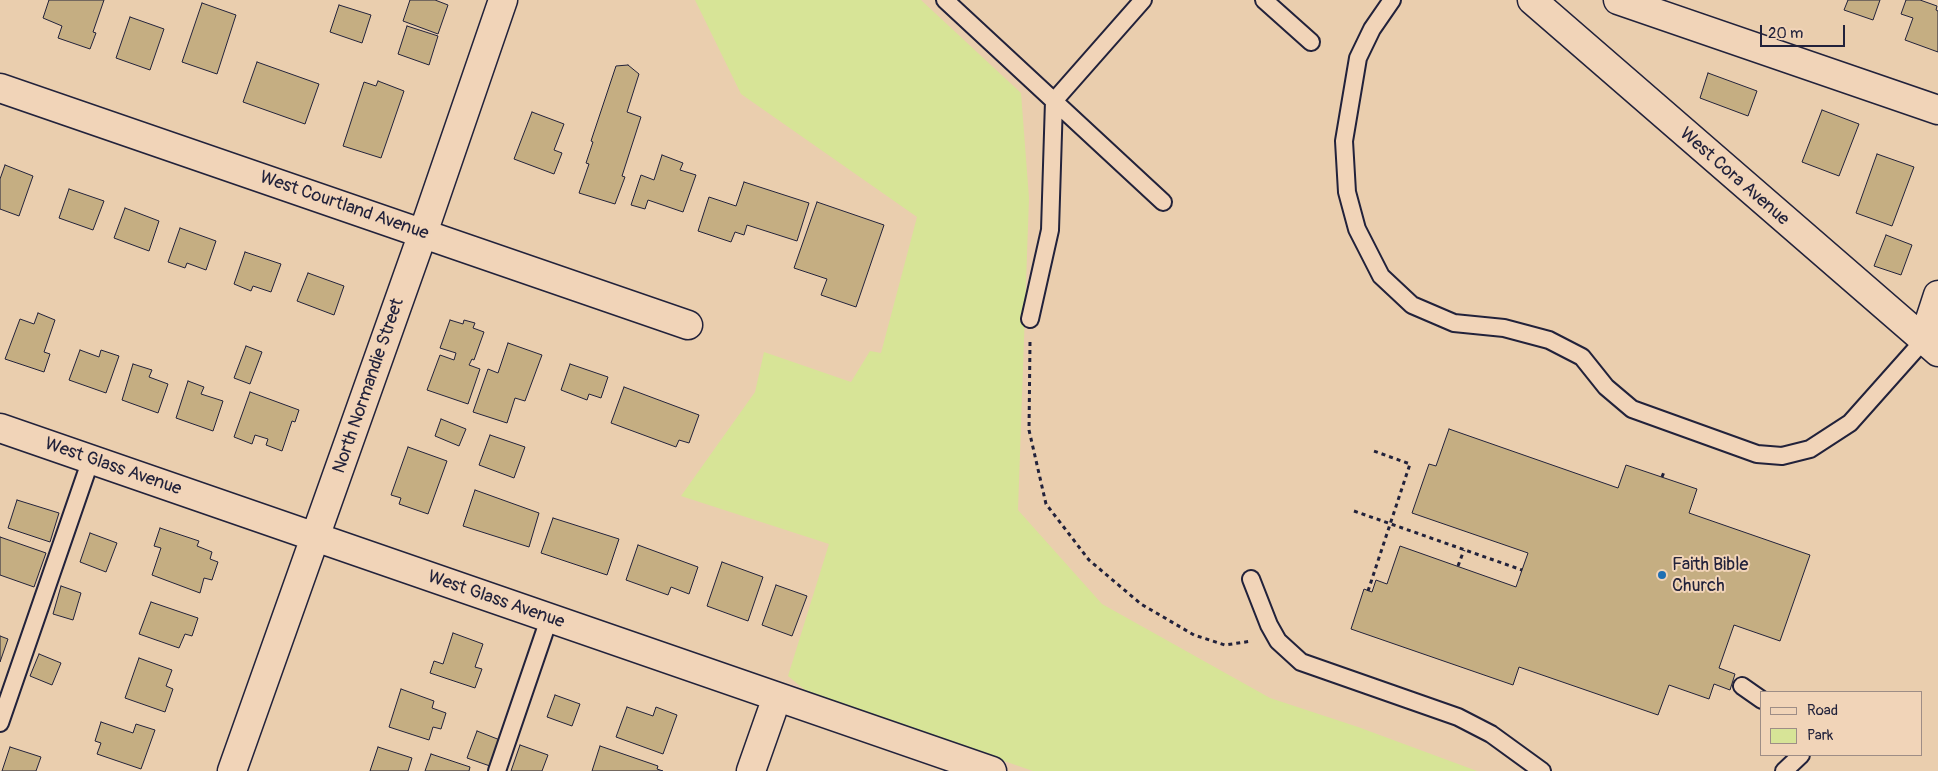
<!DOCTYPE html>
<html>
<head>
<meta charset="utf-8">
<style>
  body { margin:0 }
  #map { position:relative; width:1938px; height:771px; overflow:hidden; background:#eaceae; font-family:Pangolin,sans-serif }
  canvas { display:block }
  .legend { position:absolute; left:1760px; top:691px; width:162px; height:65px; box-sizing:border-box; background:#f1d4b8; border:1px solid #9e8d86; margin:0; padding:6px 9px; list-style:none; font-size:15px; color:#22223b }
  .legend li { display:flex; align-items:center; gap:10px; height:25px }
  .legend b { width:25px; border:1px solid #9e8d86 }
  .scale { position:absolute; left:1760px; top:25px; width:85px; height:22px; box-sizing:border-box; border:2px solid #22223b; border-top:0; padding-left:6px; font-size:15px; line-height:18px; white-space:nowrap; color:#22223b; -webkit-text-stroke:4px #f1d4b8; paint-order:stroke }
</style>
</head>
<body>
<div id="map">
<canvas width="1938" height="771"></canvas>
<ul class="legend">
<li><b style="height:6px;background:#f1d4b8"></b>Road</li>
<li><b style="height:14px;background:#d7e497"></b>Park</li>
</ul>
<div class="scale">20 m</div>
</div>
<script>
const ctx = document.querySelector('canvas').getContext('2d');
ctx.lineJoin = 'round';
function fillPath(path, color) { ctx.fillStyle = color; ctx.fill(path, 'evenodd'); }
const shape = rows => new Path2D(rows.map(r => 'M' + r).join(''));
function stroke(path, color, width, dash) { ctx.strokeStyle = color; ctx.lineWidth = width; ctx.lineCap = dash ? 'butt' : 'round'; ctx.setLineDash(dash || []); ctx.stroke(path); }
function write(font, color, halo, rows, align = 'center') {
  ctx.font = font + ' Pangolin,sans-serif'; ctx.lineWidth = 4; ctx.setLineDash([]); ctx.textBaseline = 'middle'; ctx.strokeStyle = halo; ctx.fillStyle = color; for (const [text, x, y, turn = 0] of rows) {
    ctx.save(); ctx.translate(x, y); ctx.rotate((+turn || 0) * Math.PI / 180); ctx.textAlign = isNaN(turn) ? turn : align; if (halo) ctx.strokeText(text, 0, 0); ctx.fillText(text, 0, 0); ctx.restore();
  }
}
const green = shape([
  [695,0,921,0,1021,93,1029,198,1018,510,1102,604,1270,698,1358,727,1477,771,1033,771,815,696,805,690,788,676,829,544,681,496,755,392,764,352,851,382,870,351,881,353,917,217,741,94]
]);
const building = shape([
  [49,0,104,0,93,32,96,33,90,49,58,38,62,26,43,18,49,0],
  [410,0,435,0,448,5,438,34,403,21,410,0],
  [1848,0,1880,0,1873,20,1844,10,1848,0],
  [1906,0,1920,0,1937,6,1936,10,1938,11,1938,52,1905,40,1913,18,1901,14,1906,0],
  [202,3,236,15,217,74,182,62,202,3],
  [339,5,371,15,362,43,330,32,339,5],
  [130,17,164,29,150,70,116,58,130,17],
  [407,26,438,36,429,65,398,54,407,26],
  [257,62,319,84,305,124,243,102,257,62],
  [628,65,639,74,627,112,641,117,622,176,625,177,615,204,579,193,589,164,586,163,593,142,591,141,616,66,628,65],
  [1708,73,1757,91,1748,116,1700,98,1708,73],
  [378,81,404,91,381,158,343,146,364,82,376,86,378,81],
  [1822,110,1859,124,1839,176,1802,162,1822,110],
  [532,112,564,124,554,150,562,153,554,174,514,159,532,112],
  [1877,154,1914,167,1892,226,1856,213,1877,154],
  [662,155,683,163,680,170,696,175,683,212,648,200,645,209,631,205,641,175,654,180,662,155],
  [5,165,33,176,19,216,0,209,0,179,5,165],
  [744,182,809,203,797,241,747,225,744,235,735,232,731,242,698,231,709,197,736,206,744,182],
  [69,189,104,201,93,230,59,218,69,189],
  [817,202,884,225,856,307,821,295,827,279,794,268,817,202],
  [125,208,159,221,149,251,114,238,125,208],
  [180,228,216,241,206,270,187,263,185,268,168,262,180,228],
  [1886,235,1912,245,1901,275,1874,266,1886,235],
  [245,252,281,264,271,292,253,286,251,291,234,284,245,252],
  [308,273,344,286,334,315,297,301,308,273],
  [38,313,55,320,44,352,50,354,44,372,5,359,20,319,34,324,38,313],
  [450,320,463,324,464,320,475,323,473,328,484,332,474,360,472,359,469,365,480,369,468,404,427,390,440,355,454,360,456,353,440,348,450,320],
  [508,343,542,355,525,401,515,398,507,423,473,412,488,369,498,373,508,343],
  [246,346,262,352,250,384,234,378,246,346],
  [80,350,99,357,101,350,119,356,106,393,69,380,80,350],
  [133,364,152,370,149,377,168,384,158,413,122,400,133,364],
  [570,364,608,377,601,398,589,394,587,400,561,390,570,364],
  [188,381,204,387,201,394,223,401,213,431,176,418,188,381],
  [624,387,699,415,689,443,679,440,676,447,611,423,624,387],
  [250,392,299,410,295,422,292,421,282,451,266,445,268,439,255,435,252,444,234,437,250,392],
  [441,419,466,429,459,446,435,436,441,419],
  [1449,429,1618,488,1626,465,1697,489,1689,513,1810,555,1780,641,1734,625,1719,668,1735,674,1730,690,1714,684,1709,699,1669,685,1658,715,1519,667,1513,685,1351,629,1364,589,1372,592,1376,580,1387,584,1400,546,1516,587,1528,553,1412,513,1429,464,1436,466,1449,429],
  [490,435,525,447,514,478,479,465,490,435],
  [408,447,447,461,428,514,399,504,401,498,391,495,408,447],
  [475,490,539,513,529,547,463,526,475,490],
  [17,500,59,513,50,542,8,528,17,500],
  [553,518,619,539,607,575,541,553,553,518],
  [160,528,199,541,197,546,212,552,210,559,218,562,212,580,204,578,200,593,152,575,161,548,154,546,160,528],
  [90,533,117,543,106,572,80,562,90,533],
  [0,537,46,553,34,587,0,575,0,537],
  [638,545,698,567,689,594,671,587,668,595,626,580,638,545],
  [722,562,763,577,748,621,707,606,722,562],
  [776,585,807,596,792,636,762,625,776,585],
  [61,586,81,593,73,620,53,614,61,586],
  [151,602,198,618,192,636,185,634,179,648,139,634,151,602],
  [453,633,483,644,475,667,482,669,475,688,430,673,434,661,443,664,453,633],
  [0,636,8,639,0,662,0,636],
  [39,654,61,663,52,685,30,676,39,654],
  [139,658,172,670,166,686,173,689,165,712,125,698,139,658],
  [401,689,434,701,432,708,446,713,441,729,433,727,429,740,389,727,401,689],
  [555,695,580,704,572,726,547,717,555,695],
  [627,707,653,716,656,707,677,715,663,754,616,737,627,707],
  [101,722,133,733,136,724,155,730,141,769,97,754,101,743,95,741,101,722],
  [477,731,500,740,490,766,467,758,477,731],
  [520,745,548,755,542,771,511,771,520,745],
  [600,746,658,766,657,769,663,771,592,771,600,746],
  [10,747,41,757,36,771,2,771,10,747],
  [378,747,412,758,408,771,370,771,378,747],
  [431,754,470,767,469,771,425,771,431,754]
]);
const path = shape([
  [1030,342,1029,430,1046,504,1089,560,1141,604,1194,635,1225,645,1252,641],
  [1662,477,1664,472],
  [1354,511,1522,570],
  [1458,566,1464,550],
  [1368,591,1410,464,1371,450]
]);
const lane = shape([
  [945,0,1163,202],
  [1264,0,1311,42],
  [1392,0,1372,29,1358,58,1344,141,1347,192,1357,229,1381,276,1412,305,1454,323,1504,328,1549,340,1582,357,1606,387,1632,409,1757,454,1782,456,1810,449,1850,423,1923,341],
  [1030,319,1050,230,1054,101,1143,0],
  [1251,579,1269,625,1278,641,1301,662,1458,717,1491,734,1542,771],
  [1742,686,1762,700],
  [0,723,91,459],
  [497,771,549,619],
  [1784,771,1801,755]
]);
const street = shape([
  [1532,0,1938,352],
  [1618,0,1938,110],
  [0,88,688,325],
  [1923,341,1938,295],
  [0,428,992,771],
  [232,771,423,233,503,0],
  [751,771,777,697]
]);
const markers = [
  [1662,575,5,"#1f6fb2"]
];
const streetNames = [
  ["West Cora Avenue",1734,177,41],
  ["West Courtland Avenue",344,206,19],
  ["North Normandie Street",369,386,-71],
  ["West Glass Avenue",113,467,19],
  ["West Glass Avenue",496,600,19]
];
const poiNames = [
  ["Faith Bible",1672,565],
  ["Church",1672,586]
];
fillPath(green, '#d7e497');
fillPath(building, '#c5ae82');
stroke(building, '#22223b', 1);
stroke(lane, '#22223b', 20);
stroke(street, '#22223b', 31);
stroke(path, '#22223b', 3, [4, 4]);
stroke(lane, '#f1d4b8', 16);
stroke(street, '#f1d4b8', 28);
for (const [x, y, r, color] of markers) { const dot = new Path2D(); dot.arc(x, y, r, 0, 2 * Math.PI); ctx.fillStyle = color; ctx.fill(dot); stroke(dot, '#f1d4b8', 2); }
write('18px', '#22223b', '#f1d4b8', streetNames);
write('18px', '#22223b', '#f1d4b8', poiNames, 'left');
</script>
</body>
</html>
